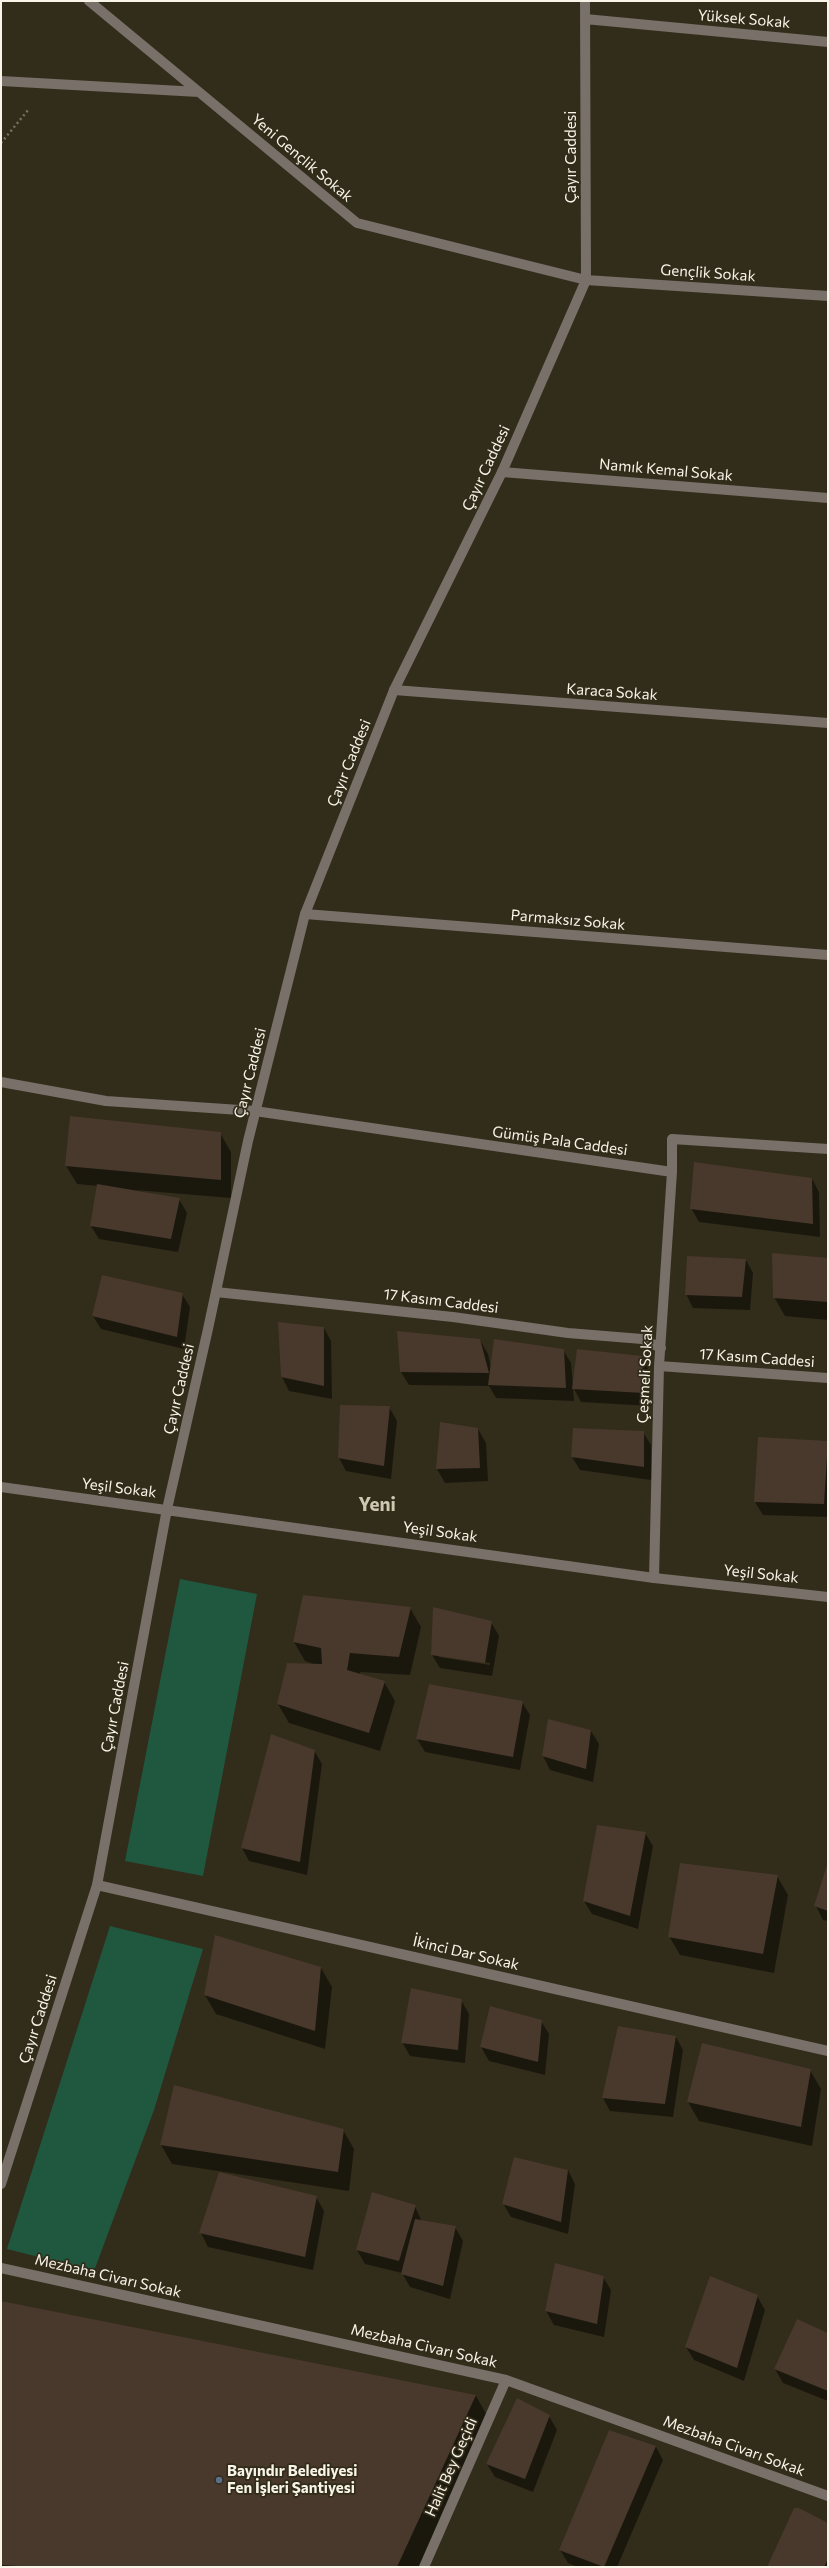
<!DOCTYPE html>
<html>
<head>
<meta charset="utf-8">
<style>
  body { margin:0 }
  #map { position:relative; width:829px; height:2568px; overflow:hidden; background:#322c1a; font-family:Commissioner,sans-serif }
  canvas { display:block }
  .frame { position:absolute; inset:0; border:2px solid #f8f4e8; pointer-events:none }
</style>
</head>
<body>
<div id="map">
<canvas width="829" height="2568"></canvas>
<div class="frame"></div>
</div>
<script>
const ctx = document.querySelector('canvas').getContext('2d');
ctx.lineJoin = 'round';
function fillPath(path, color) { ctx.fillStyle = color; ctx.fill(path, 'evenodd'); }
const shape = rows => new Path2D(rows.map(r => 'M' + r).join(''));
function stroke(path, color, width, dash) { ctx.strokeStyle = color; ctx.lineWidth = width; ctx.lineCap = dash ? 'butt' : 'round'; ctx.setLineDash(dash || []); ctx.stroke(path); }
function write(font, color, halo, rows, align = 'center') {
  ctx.font = font + ' Commissioner,sans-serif'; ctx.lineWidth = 3.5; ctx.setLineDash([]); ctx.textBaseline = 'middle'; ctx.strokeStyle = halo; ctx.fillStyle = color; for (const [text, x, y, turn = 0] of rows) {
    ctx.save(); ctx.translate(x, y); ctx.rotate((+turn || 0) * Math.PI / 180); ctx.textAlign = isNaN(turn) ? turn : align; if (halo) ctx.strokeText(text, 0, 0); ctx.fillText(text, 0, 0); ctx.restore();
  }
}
const green = shape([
  [180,1579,257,1594,203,1876,125,1861],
  [110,1926,203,1949,154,2110,94,2271,7,2249]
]);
const shadow = shape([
  [220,1133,231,1152,231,1198,135,1190,179,1199,187,1213,178,1252,99,1239,91,1226,98,1186,77,1184,66,1166],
  [812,1179,819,1192,820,1237,699,1222,691,1208],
  [828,1259,828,1320,785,1316,774,1297],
  [746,1260,753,1273,750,1310,693,1308,686,1294],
  [182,1294,190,1307,184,1349,101,1329,93,1316],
  [279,1323,324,1328,331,1341,332,1399,289,1391,282,1377],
  [480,1340,488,1354,491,1368,563,1350,571,1363,573,1386,642,1357,649,1371,651,1406,581,1402,573,1387,574,1401,496,1398,489,1386,409,1385,401,1372],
  [389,1407,397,1421,391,1479,346,1471,339,1458],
  [441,1423,478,1429,486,1443,488,1481,445,1483,437,1469],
  [643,1432,651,1445,651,1480,580,1470,572,1457],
  [759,1438,828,1442,828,1517,763,1515,755,1502],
  [304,1596,410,1608,421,1627,410,1675,360,1672,360,1675,384,1682,395,1701,380,1751,289,1723,278,1704,316,1665,305,1661,294,1642],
  [491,1622,499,1636,492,1676,440,1668,432,1655],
  [439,1655,490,1663,490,1665,439,1657],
  [522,1702,530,1715,520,1770,425,1752,417,1739],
  [591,1731,599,1744,593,1782,550,1770,543,1756],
  [314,1750,322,1764,307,1875,249,1861,242,1848],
  [645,1833,653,1846,638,1929,592,1914,584,1901],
  [828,1865,828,1921,823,1920,816,1906],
  [777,1876,788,1895,774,1973,680,1955,669,1936],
  [321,1968,332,1987,325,2049,216,2014,205,1995],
  [461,2000,469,2014,465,2063,410,2056,402,2042],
  [541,2021,549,2034,545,2075,489,2061,481,2047],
  [619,2027,676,2037,683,2050,673,2117,610,2111,603,2098],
  [810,2070,821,2089,812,2146,699,2121,688,2102],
  [343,2130,354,2149,349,2191,172,2164,161,2145],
  [568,2170,575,2184,568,2234,511,2217,503,2203],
  [373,2193,415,2206,422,2222,455,2227,463,2241,450,2299,410,2287,402,2273,365,2264,357,2250],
  [316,2197,324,2211,313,2270,208,2247,201,2233],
  [556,2264,603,2277,611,2290,604,2337,554,2325,546,2311],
  [757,2296,765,2310,744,2381,694,2360,686,2347],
  [1,2302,476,2396,489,2419,421,2567,1,2567],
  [828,2334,828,2401,783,2383,775,2369],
  [549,2416,557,2430,533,2492,495,2477,487,2464],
  [610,2431,656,2447,663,2460,617,2567,578,2567,568,2563,560,2550],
  [828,2525,828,2567,768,2567]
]);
const building = shape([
  [70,1116,221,1132,221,1180,65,1166],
  [694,1162,812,1178,813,1224,690,1209],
  [97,1184,180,1198,171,1239,90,1226],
  [772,1253,828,1258,828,1302,773,1298],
  [687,1256,746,1259,742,1297,685,1295],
  [102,1275,183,1293,177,1337,92,1316],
  [278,1322,324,1327,324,1386,281,1377],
  [397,1331,480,1339,489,1373,400,1372],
  [494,1339,564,1349,566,1388,488,1385],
  [577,1349,642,1356,644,1393,572,1389],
  [340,1405,390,1406,384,1466,338,1458],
  [440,1422,478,1428,480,1468,436,1469],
  [573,1428,644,1431,644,1467,571,1457],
  [758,1437,828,1441,824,1504,754,1502],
  [303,1595,411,1607,399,1657,350,1653,347,1670,385,1681,369,1733,277,1704,287,1663,322,1664,321,1648,293,1642],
  [433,1607,492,1621,485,1663,431,1655],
  [429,1684,523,1701,513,1757,416,1739],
  [548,1719,591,1730,586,1769,542,1756],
  [271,1734,315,1750,300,1862,241,1848],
  [597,1825,646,1832,630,1916,583,1901],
  [828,1862,828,1911,814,1906],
  [680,1863,778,1875,763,1954,668,1937],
  [215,1935,321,1967,315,2031,204,1995],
  [411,1988,462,1999,458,2050,401,2043],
  [490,2006,542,2020,538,2062,480,2047],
  [618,2026,676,2036,665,2104,602,2098],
  [702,2043,811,2069,801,2127,687,2102],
  [174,2085,344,2129,338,2172,160,2145],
  [514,2157,568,2170,561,2222,502,2204],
  [219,2172,317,2196,305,2257,199,2233],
  [372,2192,416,2205,399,2261,356,2250],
  [415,2219,456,2226,443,2286,401,2274],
  [555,2263,604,2276,597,2324,545,2311],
  [710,2276,758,2295,737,2368,685,2347],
  [1,2301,476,2395,397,2567,35,2567,1,2565],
  [797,2319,828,2333,828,2391,774,2369],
  [517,2398,550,2415,525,2479,486,2464],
  [609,2430,656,2446,604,2567,559,2550],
  [794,2508,799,2508,828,2523,828,2559,824,2567,767,2567]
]);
const path = shape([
  [1,143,29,109]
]);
const minor = shape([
  [89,1,199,92],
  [585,1,586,280],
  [585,19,828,42],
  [1,81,199,92,357,223,586,280,828,296],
  [502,472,828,498],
  [394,690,828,723],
  [305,914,828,955],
  [255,1111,672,1172,672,1139,828,1149],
  [216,1292,453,1317,568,1333,642,1339,661,1348],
  [659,1366,828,1378],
  [654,1578,659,1366,672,1172],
  [97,1885,828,2051],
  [1,2268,506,2380,828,2496],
  [424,2567,506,2380]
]);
const tertiary = shape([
  [1,1082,106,1101,255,1111],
  [1,1487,654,1578,828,1597],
  [1,2184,97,1885,167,1509,208,1329,248,1141,305,914,394,690,502,472,586,280]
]);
const markers = [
  [219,2480,4,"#5c6f8a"]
];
const streetNames = [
  ["Yüksek Sokak",744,19,5],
  ["Çayır Caddesi",571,157,-90],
  ["Yeni Gençlik Sokak",302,158,40],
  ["Gençlik Sokak",708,273,4],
  ["Çayır Caddesi",486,468,-65],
  ["Namık Kemal Sokak",666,470,5],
  ["Karaca Sokak",612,692,4],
  ["Çayır Caddesi",349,763,-68],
  ["Parmaksız Sokak",568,920,5],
  ["Çayır Caddesi",250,1073,-76],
  ["Gümüş Pala Caddesi",560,1141,8],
  ["17 Kasım Caddesi",441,1301,7],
  ["17 Kasım Caddesi",757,1358,4],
  ["Çeşmeli Sokak",645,1374,-87],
  ["Çayır Caddesi",179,1389,-77],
  ["Yeşil Sokak",119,1488,7],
  ["Yeşil Sokak",440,1532,8],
  ["Yeşil Sokak",761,1574,6],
  ["Çayır Caddesi",115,1707,-79],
  ["İkinci Dar Sokak",466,1953,13],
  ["Çayır Caddesi",38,2019,-72],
  ["Mezbaha Civarı Sokak",108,2276,13],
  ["Mezbaha Civarı Sokak",424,2346,13],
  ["Mezbaha Civarı Sokak",734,2446,20],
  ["Halit Bey Geçidi",451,2467,-66]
];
const poiNames = [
  ["Bayındır Belediyesi",227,2471],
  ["Fen İşleri Şantiyesi",227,2488]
];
const districtNames = [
  ["Yeni",377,1505]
];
fillPath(green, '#20573f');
fillPath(shadow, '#0007');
fillPath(building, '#49382c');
stroke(path, '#767060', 2.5, [2, 3]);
stroke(minor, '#787069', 10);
stroke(tertiary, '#787069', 10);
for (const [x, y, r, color] of markers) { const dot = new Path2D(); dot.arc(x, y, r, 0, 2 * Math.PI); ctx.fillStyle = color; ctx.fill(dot); stroke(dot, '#322c1a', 1.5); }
write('15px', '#f8f4e8', '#322c1a', streetNames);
write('bold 15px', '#f8f4e8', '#322c1a', poiNames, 'left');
write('bold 19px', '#cfc8b1', '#322c1a', districtNames);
</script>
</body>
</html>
